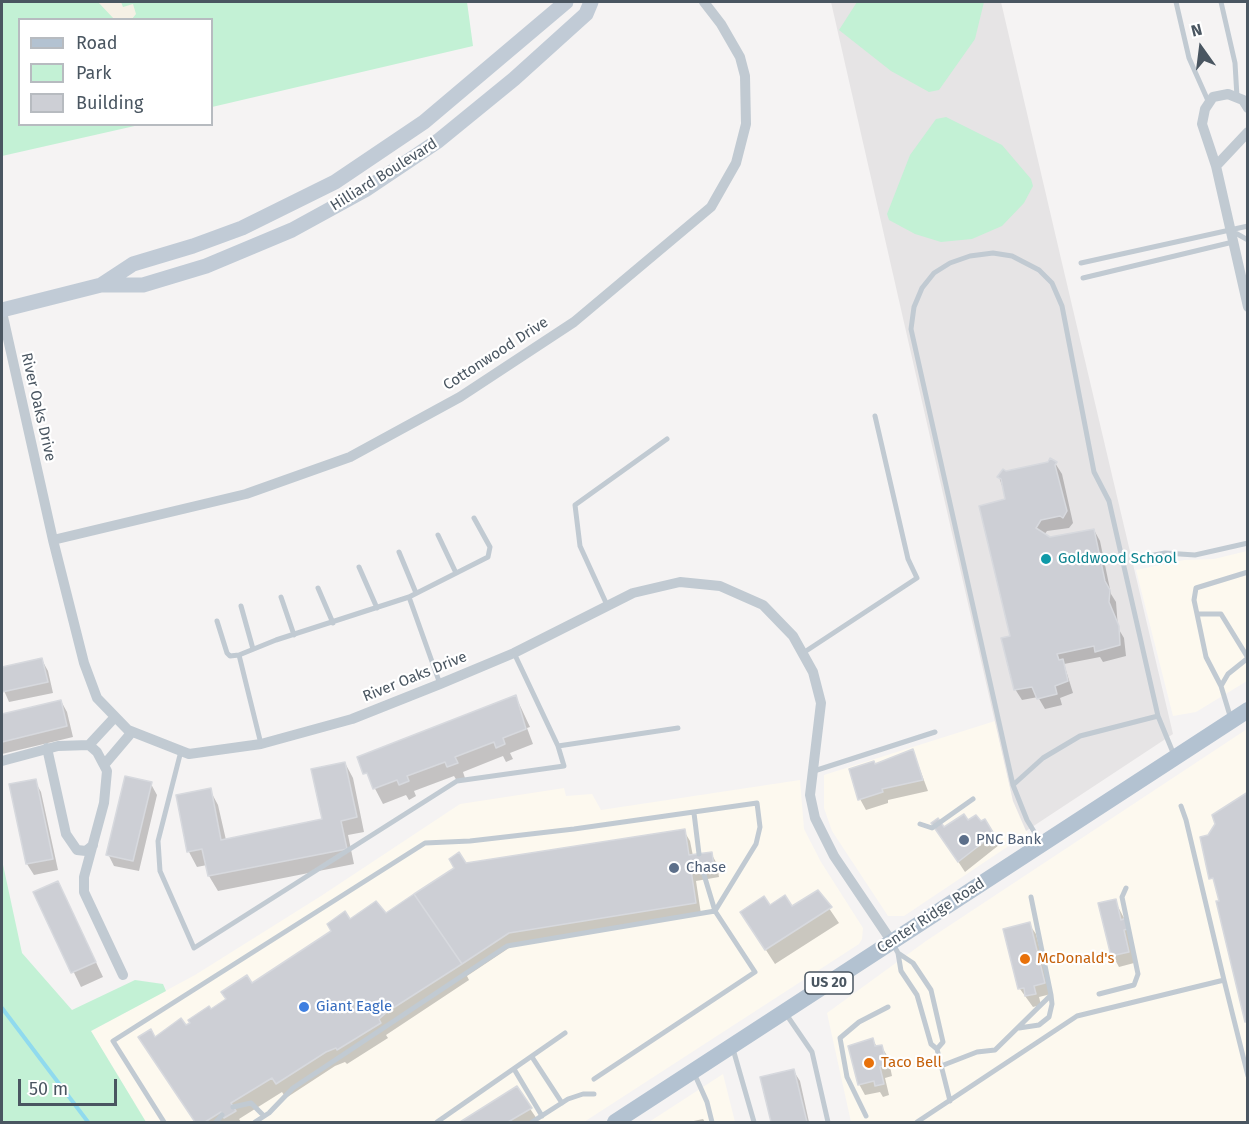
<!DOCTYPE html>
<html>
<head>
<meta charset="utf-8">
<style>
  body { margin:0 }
  #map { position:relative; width:1249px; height:1124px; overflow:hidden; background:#f5f3f3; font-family:"Fira Sans",sans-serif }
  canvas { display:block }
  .frame { position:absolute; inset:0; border:3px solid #4a5661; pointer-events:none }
  .legend { position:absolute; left:18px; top:18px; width:195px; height:108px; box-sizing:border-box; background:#fff; border:2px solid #b7bbc0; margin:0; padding:8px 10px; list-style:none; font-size:18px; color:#4a5661 }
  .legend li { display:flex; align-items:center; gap:12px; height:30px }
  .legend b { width:30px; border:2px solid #b7bbc0 }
  .north { position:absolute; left:1171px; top:18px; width:60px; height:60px; -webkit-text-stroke:4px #fff; paint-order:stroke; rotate:346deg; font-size:16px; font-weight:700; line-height:24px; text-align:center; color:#4a5661 }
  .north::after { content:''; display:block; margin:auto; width:21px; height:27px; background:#4a5661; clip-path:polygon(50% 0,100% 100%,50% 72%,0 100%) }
  .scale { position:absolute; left:18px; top:1079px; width:99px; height:27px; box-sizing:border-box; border:3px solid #4a5661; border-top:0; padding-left:8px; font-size:18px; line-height:21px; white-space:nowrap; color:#4a5661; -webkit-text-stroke:4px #fff; paint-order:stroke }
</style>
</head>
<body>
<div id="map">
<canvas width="1249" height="1124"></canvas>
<div class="frame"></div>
<ul class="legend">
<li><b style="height:8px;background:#b3c2d1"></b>Road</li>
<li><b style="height:16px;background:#c3f1d5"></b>Park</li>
<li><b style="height:16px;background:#cdcfd5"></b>Building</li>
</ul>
<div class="north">N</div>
<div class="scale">50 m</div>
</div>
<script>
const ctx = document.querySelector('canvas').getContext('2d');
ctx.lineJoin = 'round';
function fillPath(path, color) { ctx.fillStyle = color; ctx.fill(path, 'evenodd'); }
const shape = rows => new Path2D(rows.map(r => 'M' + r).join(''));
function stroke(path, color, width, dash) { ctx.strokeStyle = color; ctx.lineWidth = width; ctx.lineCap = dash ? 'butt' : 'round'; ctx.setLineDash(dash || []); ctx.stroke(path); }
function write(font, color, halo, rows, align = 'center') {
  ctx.font = font + ' "Fira Sans",sans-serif'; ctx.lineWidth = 4.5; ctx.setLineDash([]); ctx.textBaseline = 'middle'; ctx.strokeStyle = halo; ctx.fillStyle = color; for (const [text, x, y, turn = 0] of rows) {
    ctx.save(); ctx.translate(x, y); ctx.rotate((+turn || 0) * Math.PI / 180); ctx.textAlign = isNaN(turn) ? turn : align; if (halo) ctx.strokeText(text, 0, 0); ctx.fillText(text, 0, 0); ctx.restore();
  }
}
const commercial = shape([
  [1247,551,1247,681,1196,712,1173,716,1136,570,1184,560,1214,559],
  [995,721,1013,801,1028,833,904,916,888,916,832,831,824,808,824,775],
  [1247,729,1247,1122,851,1122,827,1013,926,941],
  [800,780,804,829,821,862,863,928,862,939,859,944,584,1122,146,1122,91,1031,195,975,321,896,460,804,564,788,566,796,592,794,601,810],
  [723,1074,735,1122,649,1122]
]);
const education = shape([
  [831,2,1001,2,1062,263,1173,734,1026,831,1013,801]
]);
const green = shape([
  [2,2,467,2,473,46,212,107,212,20,20,20,20,124,139,125,2,156],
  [857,2,984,2,975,39,939,90,929,92,891,71,839,30],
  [946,117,1002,145,1031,179,1033,186,1024,203,1002,226,972,239,941,242,915,234,889,220,887,214,910,155,936,119],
  [2,860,22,953,72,1010,135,980,163,984,166,991,91,1031,146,1122,2,1122]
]);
const sand = shape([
  [98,2,121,2,123,7,133,4,136,14,132,19,114,19]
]);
const shadow = shape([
  [1055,463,1062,474,1073,523,1069,528,1047,531,1044,535,1049,538,1094,530,1100,541,1111,594,1116,602,1118,628,1124,638,1126,656,1103,662,1100,657,1064,664,1073,693,1060,698,1062,705,1045,709,1038,697,1022,700,1015,689,1007,500,999,477,1006,473],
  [42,660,48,671,53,693,9,702,2,686,2,669],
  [516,697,530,727,527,728,533,744,510,753,513,759,506,762,503,756,463,772,465,778,457,781,454,776,414,791,416,796,409,800,406,795,383,804,359,758],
  [61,701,67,712,73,737,2,754,2,715],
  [913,751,928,791,888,800,888,803,866,810,860,799,875,766],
  [345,763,353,778,364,832,348,835,354,864,218,891,209,876,207,865,197,867,189,852,177,796,210,790,218,805,226,840,323,821],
  [35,781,41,792,58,870,34,875,27,864],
  [151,784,157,795,139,871,114,866,108,854],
  [967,822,993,834,999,845,965,872,940,834,943,829],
  [684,831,690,841,693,856,711,853,717,864,719,877,696,881,701,914,515,944,467,976,469,980,386,1035,388,1038,347,1064,345,1062,335,1066,286,1098,282,1092,239,1119,241,1122,195,1122,140,1038,155,1039,186,1027,350,921,386,915,465,865],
  [818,892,839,923,775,964,751,927,770,907,792,908],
  [35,893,65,897,103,977,81,987],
  [1115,901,1125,920,1134,963,1119,967,1113,956,1100,904],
  [1029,924,1036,934,1051,994,1039,997,1041,1005,1033,1007,1020,989],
  [873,1040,877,1047,881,1046,888,1057,892,1076,885,1078,889,1095,883,1097,880,1092,865,1095,859,1084],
  [793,1070,800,1081,809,1122,772,1122,762,1078],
  [516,1088,537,1119,532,1122,462,1122],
  [703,1119,705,1122,689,1122]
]);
const stream = shape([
  [2,1008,88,1122]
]);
const building = shape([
  [1050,458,1057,462,1055,465,1067,511,1063,518,1060,516,1041,520,1036,528,1050,537,1094,529,1105,581,1110,590,1109,602,1119,626,1120,645,1095,652,1094,646,1057,654,1059,660,1063,659,1068,681,1055,686,1057,694,1037,699,1032,687,1014,690,1001,638,1010,636,979,506,1005,499,1001,479,997,477,1003,469,1006,471,1048,462,1050,458],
  [42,658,48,682,2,692,2,667,42,658],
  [516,695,526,729,503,738,505,744,496,748,494,742,455,757,458,763,447,767,445,762,407,776,409,781,399,785,397,780,373,789,367,773,363,774,357,757,516,695],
  [61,700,67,726,2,742,2,714,61,700],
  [913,749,923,780,882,789,883,792,858,800,849,769,874,761,875,764,913,749],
  [345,762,357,817,341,821,347,849,208,876,202,849,187,852,176,795,211,788,221,840,322,819,311,769,345,762],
  [125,776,152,782,133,861,106,855,125,776],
  [36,779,53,859,26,864,9,784,36,779],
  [1248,792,1248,1021,1245,1022,1216,901,1219,901,1213,878,1209,879,1200,837,1208,835,1215,824,1212,815,1248,792],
  [964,814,968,820,976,815,981,821,985,819,994,834,958,862,931,823,938,818,944,827,964,814],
  [685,829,689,855,712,852,714,867,691,870,696,903,509,933,462,964,414,894,454,868,449,859,459,852,466,863,685,829],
  [58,881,96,962,71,973,33,892,58,881],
  [818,890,832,907,765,950,740,912,764,896,770,905,785,895,792,906,818,890],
  [414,894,462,964,387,1012,379,1019,381,1023,337,1050,336,1048,326,1052,276,1084,272,1078,231,1103,236,1111,224,1118,221,1112,205,1122,195,1122,138,1037,151,1029,155,1037,181,1018,186,1025,190,1023,188,1020,209,1006,211,1009,226,999,221,992,247,975,252,983,331,931,327,924,345,911,350,919,376,901,386,913,414,894],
  [1116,899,1121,920,1126,918,1128,929,1124,930,1129,952,1111,956,1098,903,1116,899],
  [1030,922,1045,983,1034,986,1036,994,1025,996,1024,988,1018,989,1003,929,1030,922],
  [873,1038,875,1046,882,1045,887,1065,880,1067,884,1084,875,1086,874,1081,858,1085,848,1046,873,1038],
  [794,1069,807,1122,771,1122,760,1077,794,1069],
  [517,1086,532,1108,508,1122,460,1122,517,1086]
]);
const service = shape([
  [1176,2,1189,58,1209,103],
  [1221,2,1235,63,1237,97],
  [1232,231,1248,240],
  [1081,263,1248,226],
  [1083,278,1233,242],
  [438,535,456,573],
  [399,552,416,593],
  [1149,556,1165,553,1195,555,1248,543],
  [359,567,377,608],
  [318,588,333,623],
  [281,597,294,635],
  [409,597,488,557,490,547,474,518],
  [607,605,580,546,575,505,667,439],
  [241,606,253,649],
  [1197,614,1194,600,1196,588,1248,572],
  [217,621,227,653,230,656,239,655],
  [803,653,917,578,908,559,875,416],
  [1221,686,1206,657,1197,614,1221,614,1248,658,1228,674,1221,686,1231,719],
  [261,744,239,655,276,640,409,597,440,684],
  [558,746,678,728],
  [181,751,158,841,160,871,194,948,457,781,564,766,558,746,514,653],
  [814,771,935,732],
  [1013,785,1043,758,1080,736,1158,716],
  [694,813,699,854],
  [920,824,932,828,973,799],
  [1041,843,1027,820,1013,785,911,329,914,307,922,288,934,273,950,263,970,256,993,253,1012,256,1039,270,1052,283,1062,306,1094,472,1109,501,1158,716,1174,755],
  [702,868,715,911],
  [893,944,898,953,901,971,917,995,931,1044,937,1049,943,1042,931,990,913,963,898,953],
  [1224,980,1248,1076],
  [1099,994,1134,985,1138,974,1122,897,1126,888],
  [786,1014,812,1052,828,1122],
  [1019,1028,1039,1025,1049,1017,1052,1004,1051,995],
  [733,1049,754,1122],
  [937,1049,950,1101],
  [532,1057,562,1103],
  [941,1066,977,1052,995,1050,1051,995,1031,897],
  [514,1069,542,1116],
  [694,1073,707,1102,712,1122],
  [233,1107,251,1103,264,1116],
  [866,1116,847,1077,840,1038,859,1022,888,1007],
  [164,1122,113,1041,425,843,470,841,574,829,757,803,760,827,756,844,715,911],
  [216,1122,222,1115],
  [255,1122,269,1113,293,1088,507,946,715,911,755,972,594,1079],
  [437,1122,565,1033],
  [532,1122,568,1099,583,1094,594,1094],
  [917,1122,1077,1016,1224,980,1186,820,1181,806]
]);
const minor = shape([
  [1248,108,1243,100,1228,94,1213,97,1205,109,1202,124,1216,166,1248,307],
  [1216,166,1248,132],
  [2,312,53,540,84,663,97,698,128,730,189,754,261,744,352,719,440,684,514,653,633,593,680,582,720,586,763,605,793,636,813,672,821,703,810,795,815,818,834,856,892,942],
  [53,540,246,494,350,457,460,397,574,322,711,207,736,163,746,124,745,76,740,57,721,24,704,2],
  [89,745,115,717],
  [47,748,66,834,77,850,86,851,93,845],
  [2,761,58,746,89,745,97,752,107,771,104,803,84,877,84,892,123,975],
  [104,765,132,732]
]);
const secondary = shape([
  [101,285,133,264,193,246,242,228,335,182,424,122,566,2],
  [2,310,101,285,143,285,206,266,292,230,365,190,438,141,514,79,586,14,591,2]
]);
const primary = shape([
  [615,1122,1248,710]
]);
const markers = [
  [1046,559,6,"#0f9aa8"],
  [964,840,6,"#5c6f8a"],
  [674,868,6,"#5c6f8a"],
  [1025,959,6,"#e8710a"],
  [304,1007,6,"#3f7fe0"],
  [869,1063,6,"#e8710a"]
];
const shields = [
  [829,983,48]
];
const shieldNames = [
  ["US 20",829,983]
];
const streetNames = [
  ["Hilliard Boulevard",384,175,-32],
  ["Cottonwood Drive",496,354,-33],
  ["River Oaks Drive",38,407,77],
  ["River Oaks Drive",415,677,-22],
  ["Center Ridge Road",931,916,-33]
];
const cultureNames = [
  ["Goldwood School",1058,559]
];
const serviceNames = [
  ["PNC Bank",976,840],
  ["Chase",686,868]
];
const foodNames = [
  ["McDonald's",1037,959],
  ["Taco Bell",881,1063]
];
const shopNames = [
  ["Giant Eagle",316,1007]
];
fillPath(commercial, '#fdf9ef');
fillPath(education, '#e6e4e5');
fillPath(green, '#c3f1d5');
fillPath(sand, '#f5f0e5');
fillPath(shadow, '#0003');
stroke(stream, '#90daee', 4);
fillPath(building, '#cdcfd5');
stroke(building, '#d7d9de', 1.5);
stroke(service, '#c1cad2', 5);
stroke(minor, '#c1cad2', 10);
stroke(secondary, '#c1cbd6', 15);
stroke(primary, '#b3c2d1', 16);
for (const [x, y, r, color] of markers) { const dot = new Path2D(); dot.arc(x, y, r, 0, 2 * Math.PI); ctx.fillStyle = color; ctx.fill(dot); stroke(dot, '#fff', 2); }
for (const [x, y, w] of shields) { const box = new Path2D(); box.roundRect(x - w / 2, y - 11, w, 22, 4.5); ctx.fillStyle = '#fff'; ctx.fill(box); stroke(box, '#4a5661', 1.5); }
write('bold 14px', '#4a5661', null, shieldNames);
write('15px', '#4a5661', '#fff', streetNames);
write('15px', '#0d838f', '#fff', cultureNames, 'left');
write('15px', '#4e5e75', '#fff', serviceNames, 'left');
write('15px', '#c56008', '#fff', foodNames, 'left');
write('15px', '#366cbe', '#fff', shopNames, 'left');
</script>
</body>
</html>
